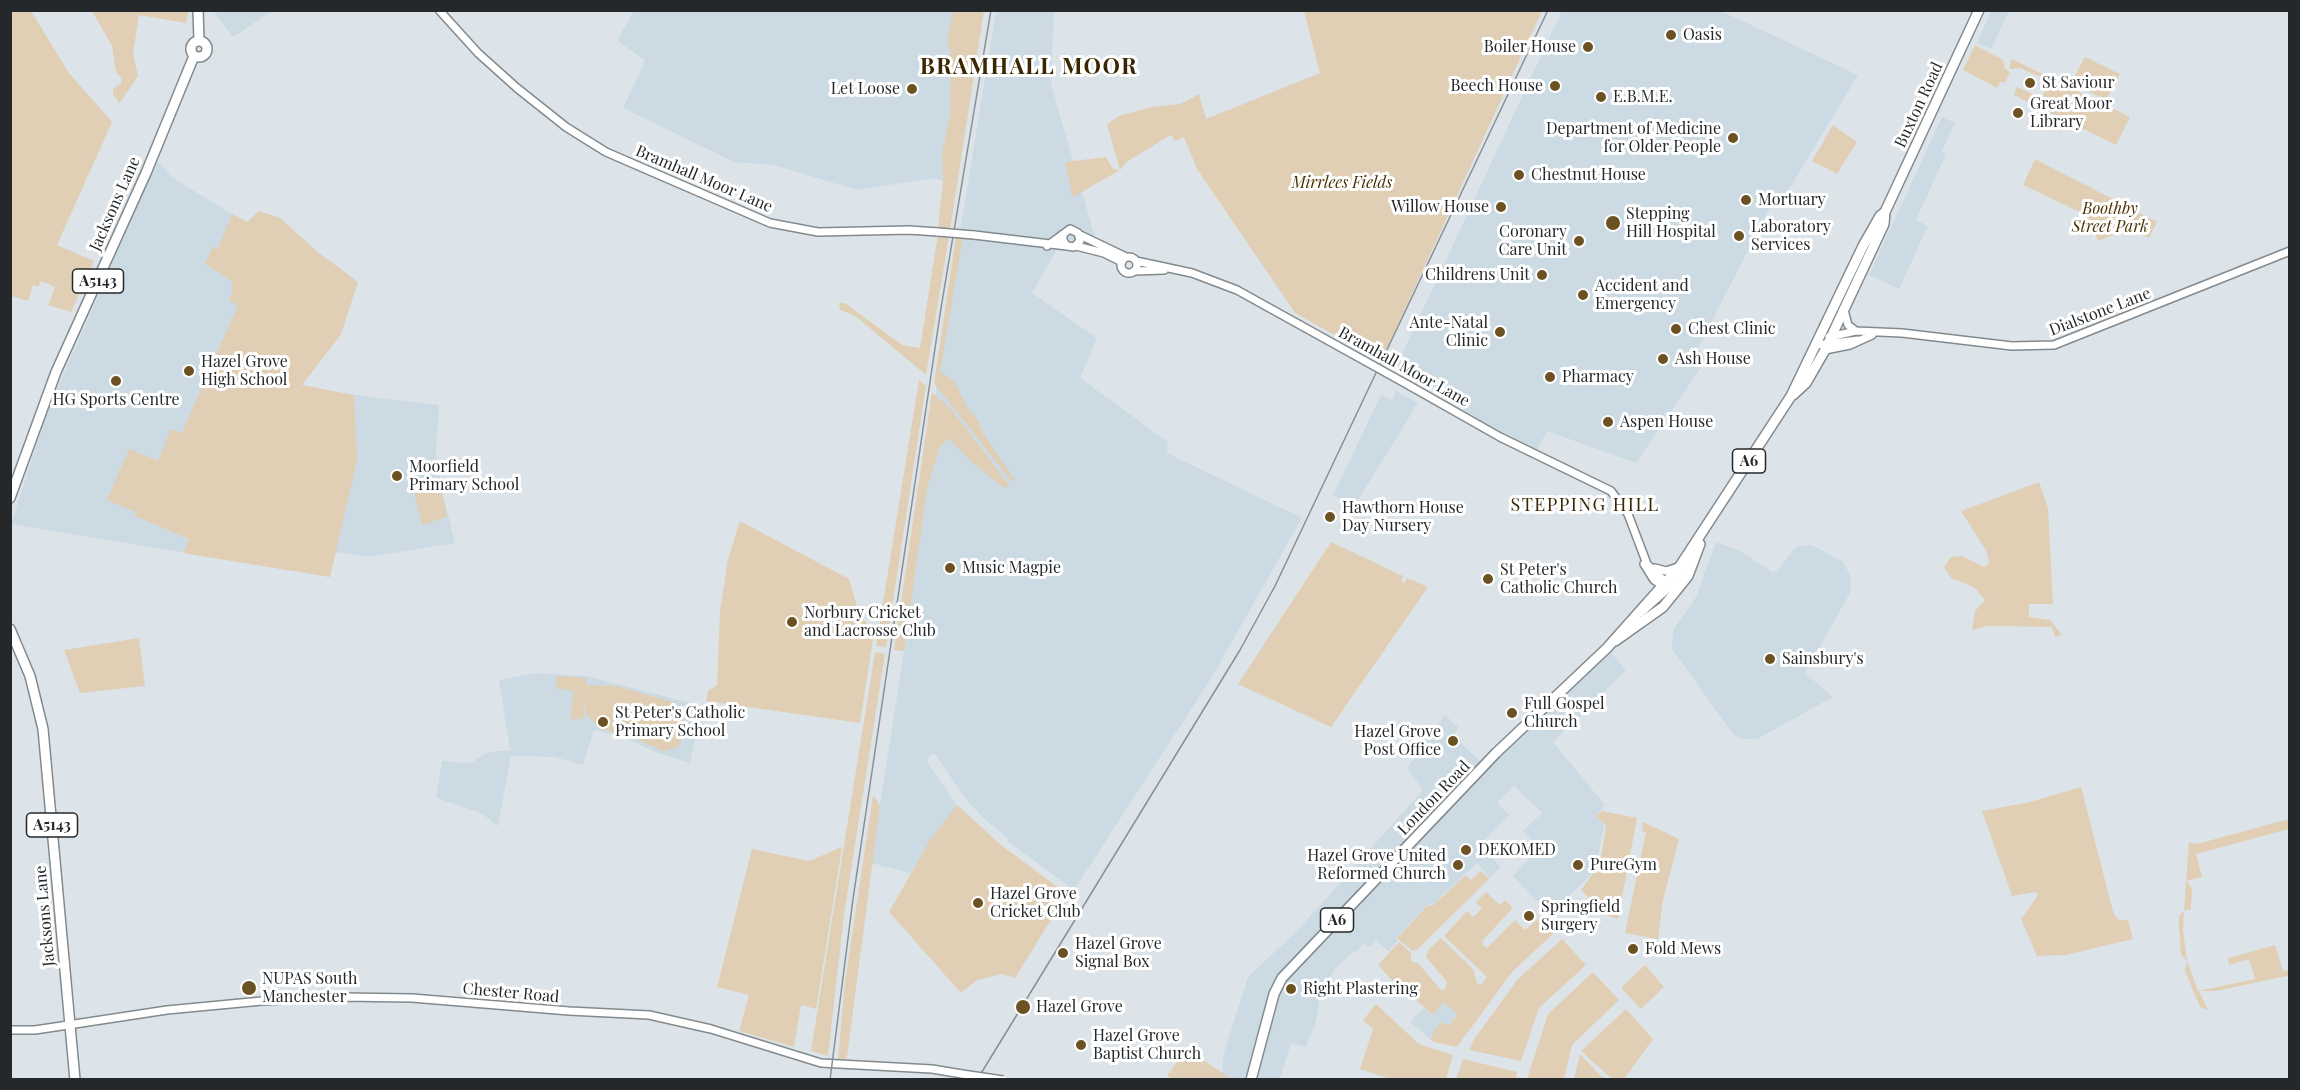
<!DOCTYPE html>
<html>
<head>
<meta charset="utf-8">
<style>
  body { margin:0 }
  #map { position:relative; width:2300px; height:1090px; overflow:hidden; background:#dde4e9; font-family:"Playfair Display",serif }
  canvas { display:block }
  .frame { position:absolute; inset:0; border:12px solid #25282a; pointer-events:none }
</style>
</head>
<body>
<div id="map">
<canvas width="2300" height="1090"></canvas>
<div class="frame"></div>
</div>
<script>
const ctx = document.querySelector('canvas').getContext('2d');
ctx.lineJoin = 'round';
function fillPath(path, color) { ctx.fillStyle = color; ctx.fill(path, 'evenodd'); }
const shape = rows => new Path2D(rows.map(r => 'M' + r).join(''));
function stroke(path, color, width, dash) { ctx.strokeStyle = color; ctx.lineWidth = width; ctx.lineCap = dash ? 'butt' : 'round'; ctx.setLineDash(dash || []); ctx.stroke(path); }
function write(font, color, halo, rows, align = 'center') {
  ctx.font = font + ' "Playfair Display",serif'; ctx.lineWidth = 6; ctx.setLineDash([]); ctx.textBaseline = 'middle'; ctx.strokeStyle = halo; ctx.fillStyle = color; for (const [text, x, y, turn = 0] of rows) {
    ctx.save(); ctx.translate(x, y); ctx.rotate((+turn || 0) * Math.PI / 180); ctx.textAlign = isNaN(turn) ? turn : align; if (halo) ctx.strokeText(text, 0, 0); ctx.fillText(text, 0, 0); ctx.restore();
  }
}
const built = shape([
  [213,11,272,11,233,37],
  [634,11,970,11,943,181,934,178,857,190,774,165,734,162,623,108,645,61,617,40],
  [996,11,1054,11,1051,84,1097,244,1061,243,1032,293,1097,338,1080,378,1168,442,1167,453,1302,518,1212,677,1074,890,1007,841,1008,838,984,819,965,798,934,753,927,758,927,762,957,805,910,873,871,863,906,638,942,342],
  [1562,11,1721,11,1858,75,1783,199,1776,196,1697,350,1707,356,1702,366,1636,463,1547,431,1537,450,1486,424,1396,367],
  [1991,11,2009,11,1991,49,1977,43],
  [1942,117,1955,123,1942,151,1946,154,1916,220,1928,226,1899,289,1869,275],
  [157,161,173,178,245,222,250,221,259,211,280,218,319,253,358,282,341,334,302,385,347,394,439,405,436,453,442,491,455,543,369,557,335,552,330,577,11,524,48,410],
  [1396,391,1418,403,1355,505,1333,495,1381,395,1392,400],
  [1716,542,1740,551,1772,572,1778,571,1793,550,1799,546,1812,545,1843,562,1851,577,1850,593,1805,673,1833,697,1757,739,1741,739,1733,734,1672,649,1673,630,1696,597],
  [1607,648,1626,670,1553,742,1605,805,1596,816,1604,826,1595,871,1550,914,1513,876,1538,848,1523,831,1542,813,1514,786,1497,802,1509,815,1480,845,1501,867,1490,878,1477,863,1432,905,1429,903,1396,938,1398,941,1388,951,1376,940,1369,947,1364,943,1356,952,1354,951,1336,968,1321,989,1316,1021,1306,1047,1291,1043,1280,1079,1221,1080,1224,1053,1248,977,1297,931,1423,790,1407,769,1445,715,1458,727,1454,736,1488,769],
  [534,673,586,676,702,706,690,763,652,751,624,737,594,730,583,765,554,757,511,756,498,826,481,813,436,798,442,761,471,763,488,752,510,750,499,680],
  [1444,1002,1457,1014,1449,1026,1442,1022,1431,1040,1410,1022,1423,1008,1433,1015]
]);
const green = shape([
  [11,10,31,11,69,73,112,122,57,245,94,261,71,312,48,305,55,287,41,281,38,287,33,285,28,301,11,296],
  [92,11,189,11,186,23,139,15,133,53,138,76,119,104,113,94,113,89,121,83,121,78,116,72,112,46],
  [953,11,969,13,970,11,984,11,950,230,938,228,943,181,942,153,950,117,951,71,947,64,951,52,947,42],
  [1304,11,1542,11,1381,361,1295,313,1197,169,1184,137,1175,141,1171,135,1128,161,1120,170,1073,197,1065,162,1106,157,1113,169,1120,170,1107,124,1119,116,1151,107,1180,104,1199,94,1206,119,1320,73],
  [1975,45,2003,60,2005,69,2010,72,2005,83,2001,81,1997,88,1963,70],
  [2085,57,2120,74,2106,100,2071,83],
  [2012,59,2130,117,2116,145,2014,95,2017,87,2034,95,2036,93,2041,95,2044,93,2048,80,2020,68,2011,69,2009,67],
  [1833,125,1857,142,1837,174,1812,161],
  [2035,159,2157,222,2149,238,2130,229,2098,241,2091,221,2084,214,2023,185],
  [259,211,280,218,319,253,358,282,341,334,302,385,354,395,357,460,330,577,183,553,189,539,135,516,136,512,107,500,129,449,158,461,171,429,182,433,238,305,229,301,233,289,231,281,205,264,213,247,218,249,232,214,247,222],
  [938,234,949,236,926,375,854,315,840,310,839,303,845,303,902,345,920,348],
  [956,237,963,238,940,372,954,381,968,409,976,417,983,433,1015,480,1012,482,934,383],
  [919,380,926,386,886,647,876,646],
  [932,392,952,410,1009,485,1004,488,975,465,948,438,939,449,927,489,904,651,894,650],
  [439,479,447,517,422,525,413,487],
  [2039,482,2048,508,2053,604,2029,604,2029,617,2050,620,2062,635,2055,637,2052,627,1988,626,1972,630,1975,611,1985,600,1974,587,1951,578,1944,567,1951,557,1961,556,1985,567,1989,564,1987,552,1961,511],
  [740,521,849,579,859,613,874,633,860,723,706,701,708,691,717,685,720,611,728,559],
  [1331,542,1403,576,1401,581,1404,583,1407,578,1428,587,1331,727,1238,684],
  [139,638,145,686,80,693,64,650],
  [875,652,885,654,844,915,828,1056,811,1051],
  [557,676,586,678,586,685,617,686,675,703,683,717,684,733,678,747,663,751,630,736,601,729,585,713,586,690,583,719,571,719,573,690,556,689],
  [2081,787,2114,915,2119,920,2128,920,2133,939,2066,955,2037,956,2021,919,2038,895,2036,892,2012,896,1982,811,2030,802],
  [873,795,880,805,847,1057,846,1060,838,1059,845,982],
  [957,805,1001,845,1067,894,1015,978,1002,974,977,980,961,993,889,912,930,840],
  [1602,811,1637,818,1618,919,1605,915,1581,890,1600,864,1597,860,1601,857,1606,826,1596,816],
  [2289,819,2289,829,2196,854,2202,877,2187,881,2192,889,2191,909,2184,911,2183,930,2187,961,2198,991,2255,979,2249,959,2229,965,2228,958,2275,945,2283,971,2290,970,2289,976,2282,977,2216,991,2199,991,2208,1010,2200,1007,2185,971,2187,961,2181,955,2179,928,2179,916,2184,911,2189,842,2197,844],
  [1643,822,1679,839,1663,900,1658,939,1625,933,1646,832,1642,831],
  [842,847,816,1009,801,1005,794,1047,739,1031,749,995,717,987,752,849,809,861],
  [1481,871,1489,879,1418,949,1412,951,1397,938,1428,905,1432,906,1466,875,1471,880],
  [1486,892,1500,905,1505,900,1513,908,1483,940,1483,945,1487,948,1515,920,1525,930,1541,916,1555,932,1512,972,1457,1047,1434,1042,1431,1040,1434,1030,1442,1022,1449,1026,1457,1014,1444,1002,1433,1015,1407,992,1403,992,1378,965,1399,942,1411,953,1411,961,1419,964,1440,989,1445,990,1447,982,1426,957,1428,950,1441,938,1473,969,1477,983,1481,985,1487,977,1444,936,1467,911,1473,917,1482,909,1476,902],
  [1562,939,1586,965,1539,1008,1521,1061,1469,1050,1475,1038,1517,980],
  [1645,965,1664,987,1641,1009,1621,988],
  [1593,972,1619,1000,1572,1045,1564,1079,1527,1079,1548,1014],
  [1376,1004,1419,1044,1453,1055,1446,1079,1391,1079,1360,1069,1373,1029,1363,1020],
  [1626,1009,1653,1039,1624,1079,1612,1079,1581,1051],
  [1186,1049,1220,1071,1232,1079,1173,1079,1167,1076],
  [1580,1054,1601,1076,1606,1079,1574,1079],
  [1463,1059,1517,1072,1516,1079,1456,1079]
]);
const tertiary = shape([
  [439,10,478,53,517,88,566,127,606,152,770,223,818,232,909,230,938,232],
  [974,235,1067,246],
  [1080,235,1126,257],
  [1047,246,1070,229,1078,233,1080,241,1074,247,1067,246,1063,241,1063,235],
  [1076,246,1104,253,1122,262],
  '1121 265a8 8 0 1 1 16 0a8 8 0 1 1-16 0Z',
  [1136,261,1192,273,1237,290,1365,361],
  [1134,271,1164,270],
  [1844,310,1848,325,1856,331],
  [1829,337,1856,331,1902,333,2012,346,2054,345,2290,251],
  [1817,345,1858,340],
  [1825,350,1850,345,1872,335],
  [1410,386,1500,437,1611,491,1628,514,1647,564,1676,592],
  [1644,564,1654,580,1664,587],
  [1655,568,1666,571,1678,567],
  [1641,613,1671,586,1691,560],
  [10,1030,35,1030,167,1010,262,1001,342,997,412,998,569,1011,649,1015,711,1029,821,1063,932,1069,962,1074]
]);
const primary = shape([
  [198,10,199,41],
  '191 49a8 8 0 1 1 16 0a8 8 0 1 1-16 0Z',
  [10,498,56,372,146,173,194,56],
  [10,629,30,676,43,729,75,1080]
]);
const trunk = shape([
  [1793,395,1806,383,1825,350,1884,224,1885,212,1979,10],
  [1615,641,1663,607,1688,576,1700,544],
  [1251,1080,1274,994,1282,978,1496,753,1607,648,1680,566,1791,396,1863,246,1880,216,1885,212]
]);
const rail = shape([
  [830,1080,853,899,941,308,991,10],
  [977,1080,1240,650,1275,586,1548,10]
]);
const tertiaryBridge = shape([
  [938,232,974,235],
  [1365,361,1410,386],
  [962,1074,1003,1080]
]);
const markers = [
  [1671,35,6,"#6c5223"],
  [1588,47,6,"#6c5223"],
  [2030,83,6,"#6c5223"],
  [1555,86,6,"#6c5223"],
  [912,89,6,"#6c5223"],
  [1601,97,6,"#6c5223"],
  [2018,113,6,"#6c5223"],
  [1733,138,6,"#6c5223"],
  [1519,175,6,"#6c5223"],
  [1746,200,6,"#6c5223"],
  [1501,207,6,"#6c5223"],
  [1613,223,8,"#6c5223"],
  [1739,236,6,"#6c5223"],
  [1579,241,6,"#6c5223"],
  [1542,275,6,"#6c5223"],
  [1583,295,6,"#6c5223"],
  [1676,329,6,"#6c5223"],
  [1500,332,6,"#6c5223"],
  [1663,359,6,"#6c5223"],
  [189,371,6,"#6c5223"],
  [1550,377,6,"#6c5223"],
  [116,381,6,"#6c5223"],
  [1608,422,6,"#6c5223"],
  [397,476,6,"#6c5223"],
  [1330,517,6,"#6c5223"],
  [950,568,6,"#6c5223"],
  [1488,579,6,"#6c5223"],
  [792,622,6,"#6c5223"],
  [1770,659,6,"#6c5223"],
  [1512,713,6,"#6c5223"],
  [603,722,6,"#6c5223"],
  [1453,741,6,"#6c5223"],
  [1466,850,6,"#6c5223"],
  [1458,865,6,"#6c5223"],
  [1578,865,6,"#6c5223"],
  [978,903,6,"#6c5223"],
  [1529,916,6,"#6c5223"],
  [1633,949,6,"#6c5223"],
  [1063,953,6,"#6c5223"],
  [249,988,8,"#6c5223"],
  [1291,989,6,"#6c5223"],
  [1023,1007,8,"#6c5223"],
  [1081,1045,6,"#6c5223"]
];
const shields = [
  [98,281,51],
  [1749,461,33],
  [52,825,51],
  [1337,920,33]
];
const shieldNames = [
  ["A5143",98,281],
  ["A6",1749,461],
  ["A5143",52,825],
  ["A6",1337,920]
];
const poiNames = [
  ["Oasis",1683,35],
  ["Boiler House",1576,47,"right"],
  ["St Saviour",2042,83],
  ["Beech House",1543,86,"right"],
  ["Let Loose",900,89,"right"],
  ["E.B.M.E.",1613,97],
  ["Great Moor",2030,104],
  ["Library",2030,122],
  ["Department of Medicine",1721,129,"right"],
  ["for Older People",1721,147,"right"],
  ["Chestnut House",1531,175],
  ["Mortuary",1758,200],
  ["Willow House",1489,207,"right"],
  ["Stepping",1626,214],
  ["Hill Hospital",1626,232],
  ["Laboratory",1751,227],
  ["Services",1751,245],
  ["Coronary",1567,232,"right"],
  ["Care Unit",1567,250,"right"],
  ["Childrens Unit",1530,275,"right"],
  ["Accident and",1595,286],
  ["Emergency",1595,304],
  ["Ante-Natal",1488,323,"right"],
  ["Clinic",1488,341,"right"],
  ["Chest Clinic",1688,329],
  ["Ash House",1675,359],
  ["Hazel Grove",201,362],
  ["High School",201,380],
  ["Pharmacy",1562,377],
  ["HG Sports Centre",116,400,"center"],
  ["Aspen House",1620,422],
  ["Moorfield",409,467],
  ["Primary School",409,485],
  ["Hawthorn House",1342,508],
  ["Day Nursery",1342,526],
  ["Music Magpie",962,568],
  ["St Peter's",1500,570],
  ["Catholic Church",1500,588],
  ["Norbury Cricket",804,613],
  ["and Lacrosse Club",804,631],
  ["Sainsbury's",1782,659],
  ["Full Gospel",1524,704],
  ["Church",1524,722],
  ["St Peter's Catholic",615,713],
  ["Primary School",615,731],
  ["Hazel Grove",1441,732,"right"],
  ["Post Office",1441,750,"right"],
  ["DEKOMED",1478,850],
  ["Hazel Grove United",1446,856,"right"],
  ["Reformed Church",1446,874,"right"],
  ["PureGym",1590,865],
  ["Hazel Grove",990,894],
  ["Cricket Club",990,912],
  ["Springfield",1541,907],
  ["Surgery",1541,925],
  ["Hazel Grove",1075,944],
  ["Signal Box",1075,962],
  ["Fold Mews",1645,949],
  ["NUPAS South",262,979],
  ["Manchester",262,997],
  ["Right Plastering",1303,989],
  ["Hazel Grove",1036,1007],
  ["Hazel Grove",1093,1036],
  ["Baptist Church",1093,1054]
];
const streetNames = [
  ["Buxton Road",1919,105,-65],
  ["Bramhall Moor Lane",704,179,23],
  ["Jacksons Lane",115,204,-66],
  ["Dialstone Lane",2100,312,-21],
  ["Bramhall Moor Lane",1404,367,29],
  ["London Road",1434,798,-46],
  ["Jacksons Lane",45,916,-95],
  ["Chester Road",511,993,5]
];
const parkNames = [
  ["Mirrlees Fields",1342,183],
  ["Boothby",2110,209],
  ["Street Park",2110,227]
];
const neighbourhoodNames = [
  ["STEPPING HILL",1585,505]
];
const districtNames = [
  ["BRAMHALL MOOR",1029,67]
];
fillPath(built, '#ccdae3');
fillPath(green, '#e0cfb4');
stroke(tertiary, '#838a8e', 10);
stroke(primary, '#838a8e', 12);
stroke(trunk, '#838a8e', 12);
stroke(tertiary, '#fff', 7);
stroke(primary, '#fff', 9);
stroke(trunk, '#fff', 9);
stroke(rail, '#8a8f93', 1.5);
stroke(tertiaryBridge, '#838a8e', 10, []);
stroke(tertiaryBridge, '#fff', 7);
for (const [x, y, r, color] of markers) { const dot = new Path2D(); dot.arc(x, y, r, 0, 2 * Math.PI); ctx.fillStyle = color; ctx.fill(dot); stroke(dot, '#fff', 2); }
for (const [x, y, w] of shields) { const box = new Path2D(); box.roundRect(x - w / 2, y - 12, w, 24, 4.5); ctx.fillStyle = '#fff'; ctx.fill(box); stroke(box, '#25282a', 1.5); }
write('bold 15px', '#25282a', null, shieldNames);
write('16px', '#25282a', '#fff', poiNames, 'left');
write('16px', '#25282a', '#fff', streetNames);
write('italic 16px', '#493100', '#fff', parkNames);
ctx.letterSpacing = '1.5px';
write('18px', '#3a2600', '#fff', neighbourhoodNames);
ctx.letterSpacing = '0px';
ctx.letterSpacing = '1.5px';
write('bold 22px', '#3a2600', '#fff', districtNames);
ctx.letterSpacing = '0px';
</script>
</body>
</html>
